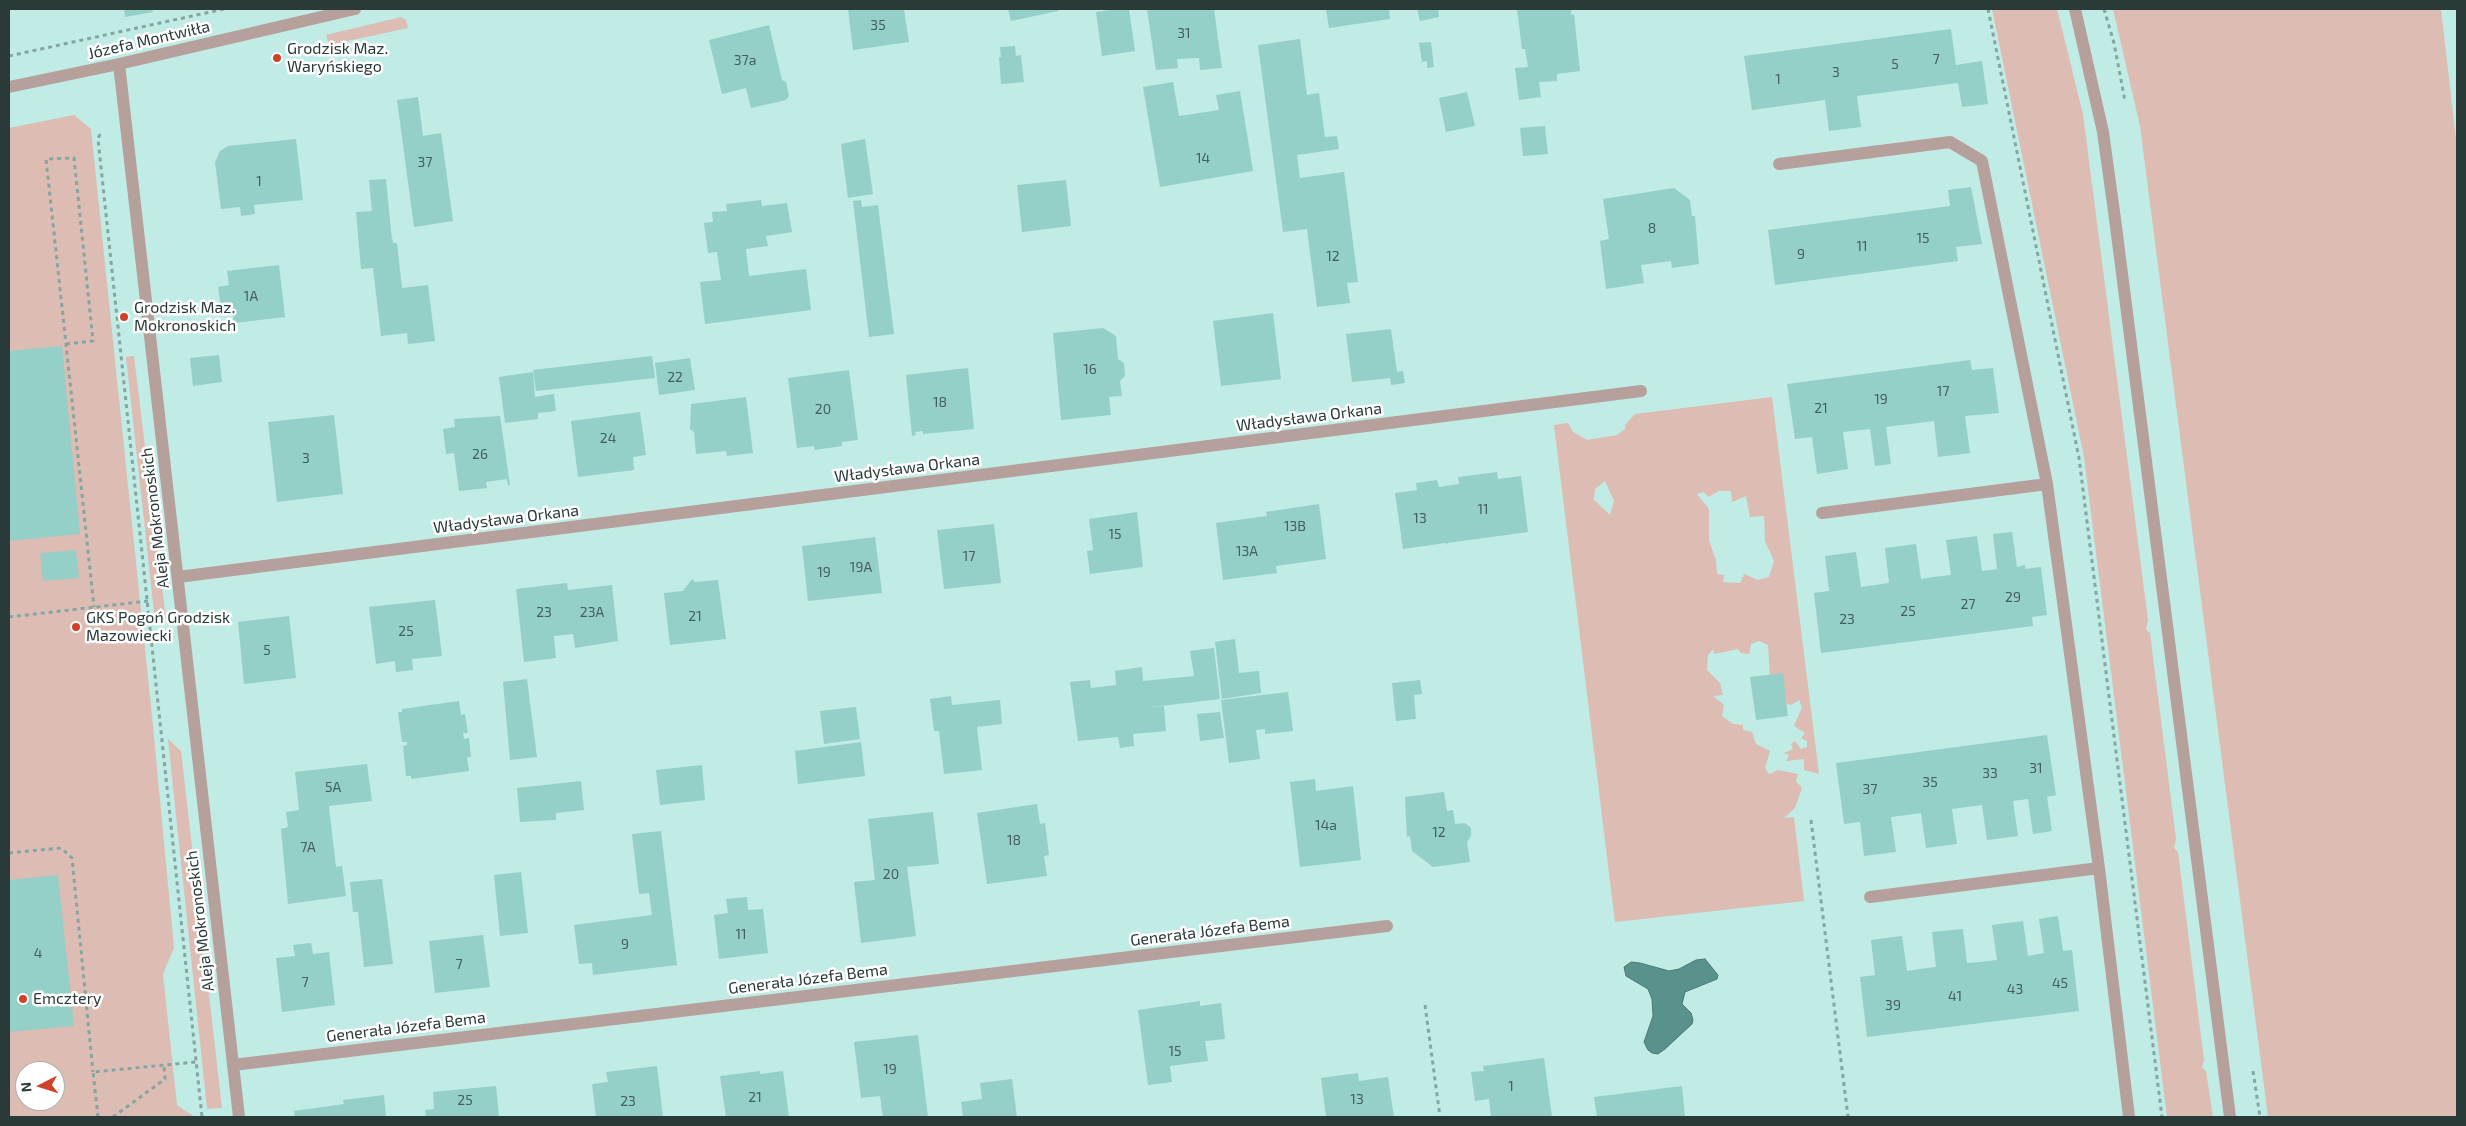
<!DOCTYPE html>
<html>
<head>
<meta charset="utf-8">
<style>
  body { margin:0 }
  #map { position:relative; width:2466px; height:1126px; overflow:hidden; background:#c1ebe5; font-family:"Exo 2",sans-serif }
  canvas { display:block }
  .frame { position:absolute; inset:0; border:10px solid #293a38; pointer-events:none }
  .north { position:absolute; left:15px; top:1061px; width:50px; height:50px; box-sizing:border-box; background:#fff; border:1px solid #a9b0af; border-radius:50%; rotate:265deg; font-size:14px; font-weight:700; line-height:20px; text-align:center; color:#293a38 }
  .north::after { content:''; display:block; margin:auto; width:18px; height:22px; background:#ce4328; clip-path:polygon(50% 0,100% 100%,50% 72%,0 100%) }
</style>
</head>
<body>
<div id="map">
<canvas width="2466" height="1126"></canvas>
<div class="frame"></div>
<div class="north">N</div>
</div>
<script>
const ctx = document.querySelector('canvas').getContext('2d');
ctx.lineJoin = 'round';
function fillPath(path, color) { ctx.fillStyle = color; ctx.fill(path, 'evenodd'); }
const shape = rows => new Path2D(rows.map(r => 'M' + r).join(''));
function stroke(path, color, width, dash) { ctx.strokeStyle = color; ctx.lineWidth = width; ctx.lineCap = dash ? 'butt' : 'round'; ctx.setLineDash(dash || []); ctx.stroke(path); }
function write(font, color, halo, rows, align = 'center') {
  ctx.font = font + ' "Exo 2",sans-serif'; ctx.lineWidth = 5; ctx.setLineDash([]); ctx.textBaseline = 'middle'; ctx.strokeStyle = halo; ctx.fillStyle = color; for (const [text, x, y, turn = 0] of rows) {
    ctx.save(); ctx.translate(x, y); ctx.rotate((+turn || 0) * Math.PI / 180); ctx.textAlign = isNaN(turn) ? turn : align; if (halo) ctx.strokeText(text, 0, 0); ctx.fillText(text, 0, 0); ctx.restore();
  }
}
const green = shape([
  [1992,9,2057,9,2083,114,2148,620,2146,629,2150,633,2176,839,2174,848,2178,852,2204,1060,2202,1067,2206,1071,2213,1117,2167,1117,2084,457],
  [2113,9,2441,9,2457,148,2457,1117,2268,1117,2140,126],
  [401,17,406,20,408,28,329,45,326,35],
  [74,115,91,129,153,726,174,948,163,974,177,1105,195,1117,9,1117,9,128],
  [25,1071,55,1071,55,1101,25,1101],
  [134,356,166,619,155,621,126,357],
  [1772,397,1819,774,1804,770,1804,759,1786,761,1789,755,1784,753,1793,749,1791,744,1795,741,1801,749,1807,747,1807,741,1801,738,1805,733,1794,726,1802,707,1799,700,1791,705,1780,701,1770,678,1768,645,1759,641,1751,644,1749,654,1741,653,1738,649,1714,654,1713,649,1708,655,1707,670,1720,683,1723,695,1713,696,1724,705,1722,716,1733,724,1743,725,1743,730,1752,732,1756,744,1770,751,1765,768,1769,774,1778,770,1798,774,1796,781,1802,788,1795,808,1784,818,1794,817,1804,901,1615,922,1554,425,1568,423,1573,432,1587,440,1617,435,1625,429,1625,425,1635,414],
  [1605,481,1614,501,1610,515,1594,500,1595,489],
  [1719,491,1731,491,1732,502,1746,496,1750,517,1764,516,1765,541,1774,561,1769,577,1758,580,1744,574,1740,583,1723,582,1724,575,1717,574,1716,560,1709,540,1709,509,1697,494,1704,492,1708,497],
  [168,739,181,751,222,1108,207,1109]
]);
const water = shape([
  [1705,959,1718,975,1717,979,1685,992,1682,1004,1691,1013,1693,1020,1692,1024,1665,1049,1658,1054,1652,1053,1648,1050,1644,1042,1653,1016,1652,999,1648,989,1626,976,1624,967,1631,962,1640,963,1669,971,1679,969,1696,960,1705,959]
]);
const building = shape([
  [124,9,152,9,153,12,125,17],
  [848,9,904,9,909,42,853,50],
  [1008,9,1058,9,1058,11,1011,21],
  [1118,9,1129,9,1135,51,1102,56,1096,12],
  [1147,9,1214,9,1222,68,1200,70,1199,58,1177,59,1178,68,1156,70],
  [1326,9,1389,9,1390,19,1329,28],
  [1417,9,1438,9,1439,17,1420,21],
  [1517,9,1571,9,1571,15,1574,14,1580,71,1557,74,1557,81,1539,82,1541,97,1519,100,1515,68,1528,67,1525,49,1522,49],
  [769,25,782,80,786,82,789,96,786,100,751,108,746,88,722,94,709,40],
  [1951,29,1956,65,1982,61,1988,104,1962,107,1958,83,1857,96,1861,127,1829,131,1825,100,1752,110,1744,56],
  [1300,39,1307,95,1319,93,1325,137,1337,136,1339,149,1297,155,1300,178,1344,172,1358,282,1347,283,1350,303,1317,307,1307,229,1283,232,1258,45],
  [1431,42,1434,67,1427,68,1427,61,1422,62,1419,43],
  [1015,46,1016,56,1021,55,1024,82,1001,84,999,57,1001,57,1000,47],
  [1173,82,1179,116,1219,110,1216,95,1240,91,1253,171,1160,187,1143,87],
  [1467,92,1475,126,1446,132,1439,98],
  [418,97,423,136,441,133,453,221,414,227,397,100],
  [1545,126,1548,154,1523,156,1520,128],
  [296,139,303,200,254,205,255,214,241,216,240,207,221,209,215,162,220,151,228,146],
  [865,139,873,194,848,198,841,144],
  [386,179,391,231,393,243,397,243,402,288,428,285,435,341,408,344,407,333,381,336,373,268,361,269,356,212,372,211,369,180],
  [1066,180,1071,226,1022,232,1017,185],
  [1971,187,1982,244,1956,247,1958,261,1775,285,1768,230,1950,206,1948,190],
  [1674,188,1690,200,1692,216,1695,216,1699,264,1672,268,1671,261,1641,265,1644,283,1606,289,1600,241,1609,239,1603,199],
  [761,200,762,206,787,203,792,232,766,236,768,246,746,249,749,276,806,269,811,310,705,324,700,282,721,280,717,252,708,253,704,223,713,222,712,212,727,211,726,204],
  [861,200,862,207,878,205,894,334,869,337,853,201],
  [279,265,285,317,234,323,232,306,221,307,218,287,229,285,227,271],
  [1273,313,1281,379,1221,386,1213,321],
  [1103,328,1116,336,1118,359,1124,363,1125,376,1120,381,1122,396,1109,397,1111,415,1061,420,1053,333],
  [1391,329,1397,372,1403,371,1405,383,1391,385,1390,378,1352,382,1346,334],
  [62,346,80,534,9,541,9,351],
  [219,355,222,382,193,386,190,358],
  [652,356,655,378,536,391,533,370],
  [690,358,695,390,659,395,655,363],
  [1970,360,1972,370,1993,368,1999,413,1965,416,1970,453,1938,457,1934,421,1886,427,1891,464,1875,466,1870,429,1843,432,1848,469,1817,474,1812,437,1795,439,1787,384],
  [968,368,974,429,923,434,923,431,915,432,916,435,912,436,906,375],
  [849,370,858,440,842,442,842,446,815,450,814,446,797,448,788,378],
  [533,372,535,397,554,394,556,411,538,413,538,419,505,423,499,377],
  [746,397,753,453,727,456,726,451,696,454,694,432,690,429,691,404],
  [640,412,646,455,633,457,634,470,578,477,571,421],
  [334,415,343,494,277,502,268,422],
  [500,416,510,485,508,485,507,479,486,482,487,488,459,491,454,453,446,454,443,429,455,427,454,419],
  [1497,472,1498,479,1521,476,1528,532,1447,543,1448,545,1445,543,1403,549,1395,493,1417,490,1416,483,1437,480,1439,487,1459,484,1458,477],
  [1319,504,1326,559,1276,566,1277,573,1223,580,1216,523,1267,516,1266,512],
  [1137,512,1143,567,1090,574,1087,551,1093,550,1089,519],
  [994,524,1001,583,944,589,937,530],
  [2012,532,2017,567,2025,565,2025,569,2041,567,2047,615,2032,617,2033,626,1821,653,1814,593,1829,591,1825,556,1856,552,1861,587,1889,583,1885,548,1916,544,1921,579,1934,577,1951,575,1946,540,1977,536,1982,571,1997,569,1993,534],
  [875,537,882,593,808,601,802,546],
  [76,550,79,578,43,581,40,553],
  [692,579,695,582,718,580,726,639,670,645,664,593,683,591],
  [567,583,568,590,612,585,618,641,575,648,573,634,554,636,556,658,524,662,516,589],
  [435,600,442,656,412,659,413,670,396,672,395,661,376,664,369,607],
  [289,616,296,678,244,684,238,622],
  [1235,639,1239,673,1259,671,1261,693,1222,699,1215,642],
  [1214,648,1220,699,1143,708,1164,706,1166,731,1133,734,1134,746,1120,748,1118,737,1078,741,1070,682,1090,680,1091,688,1116,685,1115,671,1142,667,1143,681,1194,676,1190,651],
  [1783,673,1788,716,1756,720,1750,677],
  [527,679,537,757,510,760,503,682],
  [1420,680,1422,694,1414,695,1416,719,1396,721,1392,683],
  [1288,692,1293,731,1265,734,1265,729,1256,730,1260,759,1229,763,1221,700],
  [951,696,952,705,1000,700,1002,724,977,727,982,770,944,774,939,731,934,731,930,699],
  [459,701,461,715,465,714,468,733,463,733,464,739,469,738,471,757,467,757,469,771,411,779,411,776,406,776,403,746,407,745,407,742,402,742,398,712,402,712,402,709],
  [856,707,860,739,824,744,820,711],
  [1220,712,1224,738,1200,741,1197,714],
  [2047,735,2056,795,2047,797,2052,831,2033,834,2028,799,2013,801,2018,836,1987,840,1982,805,1952,809,1957,844,1926,848,1921,813,1891,817,1896,852,1864,856,1860,822,1844,824,1836,763],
  [861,742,865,776,798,784,795,751],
  [367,764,372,801,329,806,336,867,342,866,346,896,288,904,281,829,288,827,286,812,299,810,295,772],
  [702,765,705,800,660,805,656,770],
  [1315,779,1316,791,1353,786,1361,860,1300,867,1290,782],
  [581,781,584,810,556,813,556,820,520,822,517,788],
  [1444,792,1447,811,1453,810,1455,824,1465,823,1471,828,1471,836,1467,842,1470,862,1433,867,1412,851,1410,836,1407,837,1405,797],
  [1037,804,1040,824,1045,823,1049,855,1044,856,1047,876,987,884,977,813],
  [933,812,939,864,907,867,916,936,861,943,854,882,875,880,868,819],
  [661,831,677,965,593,975,592,963,579,964,574,925,652,915,649,893,639,894,632,834],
  [521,872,528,933,500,936,494,875],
  [58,875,74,1026,9,1032,9,880],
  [382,879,393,964,364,967,358,912,353,912,350,882],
  [747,897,748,910,763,909,768,953,719,959,714,915,728,913,726,899],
  [2058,916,2063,951,2072,950,2079,1011,1867,1037,1860,977,1875,975,1871,940,1902,936,1907,971,1919,969,1936,967,1932,932,1963,929,1967,963,1980,962,1997,960,1992,925,2023,921,2028,956,2044,953,2039,919],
  [483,935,490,987,435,993,429,941],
  [311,943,313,954,329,952,335,1005,282,1012,276,958,295,956,293,945],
  [1200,1001,1200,1006,1221,1003,1225,1039,1205,1041,1208,1061,1170,1066,1172,1082,1148,1085,1138,1010],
  [918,1035,928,1117,883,1117,880,1096,861,1098,854,1042],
  [1544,1058,1552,1117,1491,1117,1489,1099,1475,1101,1471,1072,1484,1071,1483,1066],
  [657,1066,663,1117,596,1117,592,1084,608,1082,606,1072],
  [760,1071,760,1074,783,1071,789,1117,726,1117,720,1076],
  [1358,1073,1359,1081,1388,1077,1394,1117,1326,1117,1321,1078],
  [1012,1079,1017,1117,963,1117,961,1102,982,1099,980,1083],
  [496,1086,499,1117,426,1117,425,1110,434,1109,433,1092],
  [1682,1086,1685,1117,1597,1117,1594,1097],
  [384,1095,386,1117,295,1117,294,1111,344,1104,343,1100]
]);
const path = shape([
  [1988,9,2079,458,2162,1117],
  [2104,9,2114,43,2125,101],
  [9,56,224,9],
  [100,134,98,139,202,1117],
  [66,344,93,341,74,158,46,159,66,344,94,607],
  [9,617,148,601],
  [1811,820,1848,1117],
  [9,853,61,848,72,858,93,1072],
  [1425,1005,1440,1117],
  [2253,1071,2260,1117],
  [98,1117,93,1072,196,1062],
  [113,1117,165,1079,164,1065]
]);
const service = shape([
  [1779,164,1950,142,1982,161,2047,484,2099,868,2129,1117],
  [1822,513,2047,484],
  [1870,897,2099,868]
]);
const minor = shape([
  [119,64,239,1117],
  [178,577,1641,391],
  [233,1065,1387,926]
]);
const tertiary = shape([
  [2075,9,2103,132,2115,219,2230,1117],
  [9,87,119,64,355,9]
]);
const markers = [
  [277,58,5,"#ce4328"],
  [124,317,5,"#ce4328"],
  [76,627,5,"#ce4328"],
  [23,999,5,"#ce4328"]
];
const numberNames = [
  ["35",878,25],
  ["31",1184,33],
  ["7",1936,59],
  ["37a",745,60],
  ["5",1895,64],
  ["3",1836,72],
  ["1",1778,79],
  ["14",1203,158],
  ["37",425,162],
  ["1",259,181],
  ["8",1652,228],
  ["15",1923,238],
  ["11",1862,246],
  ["9",1801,254],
  ["12",1333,256],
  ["1A",251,296],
  ["16",1090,369],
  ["22",675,377],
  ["17",1943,391],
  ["19",1881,399],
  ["18",940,402],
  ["21",1821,408],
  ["20",823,409],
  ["24",608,438],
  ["26",480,454],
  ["3",306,458],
  ["11",1483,509],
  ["13",1420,518],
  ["13B",1295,526],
  ["15",1115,534],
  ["13A",1247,551],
  ["17",969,556],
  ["19A",861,567],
  ["19",824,572],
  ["29",2013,597],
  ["27",1968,604],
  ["25",1908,611],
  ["23",544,612],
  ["23A",592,612],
  ["21",695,616],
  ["23",1847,619],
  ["25",406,631],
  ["5",267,650],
  ["31",2036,768],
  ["33",1990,773],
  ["35",1930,782],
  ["5A",333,787],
  ["37",1870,789],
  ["14a",1326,825],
  ["12",1439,832],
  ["18",1014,840],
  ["7A",308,847],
  ["20",891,874],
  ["11",741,934],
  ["9",625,944],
  ["4",38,953],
  ["7",459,964],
  ["7",305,982],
  ["45",2060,983],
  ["43",2015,989],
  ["41",1955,996],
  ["39",1893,1005],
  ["15",1175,1051],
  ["19",890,1069],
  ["1",1511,1086],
  ["21",755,1097],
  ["13",1357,1099],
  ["25",465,1100],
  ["23",628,1101]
];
const streetNames = [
  ["Józefa Montwiłła",149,40,-13],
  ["Władysława Orkana",1309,417,-7],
  ["Władysława Orkana",907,468,-7],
  ["Aleja Mokronoskich",155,518,-97],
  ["Władysława Orkana",506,519,-7],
  ["Aleja Mokronoskich",200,921,-97],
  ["Generała Józefa Bema",1210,931,-7],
  ["Generała Józefa Bema",808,979,-7],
  ["Generała Józefa Bema",406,1027,-7]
];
const poiNames = [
  ["Grodzisk Maz.",287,49],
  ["Waryńskiego",287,67],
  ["Grodzisk Maz.",134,308],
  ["Mokronoskich",134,326],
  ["GKS Pogoń Grodzisk",86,618],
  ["Mazowiecki",86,636],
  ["Emcztery",33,999]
];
fillPath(green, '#ddbcb4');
fillPath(water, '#59928c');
stroke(water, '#4b7873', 1);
fillPath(building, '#94cfc8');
stroke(path, '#85a5a1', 3, [4, 4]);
stroke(service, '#b6a09b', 12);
stroke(minor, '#b6a09b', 12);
stroke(tertiary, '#b6a09b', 12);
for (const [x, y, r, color] of markers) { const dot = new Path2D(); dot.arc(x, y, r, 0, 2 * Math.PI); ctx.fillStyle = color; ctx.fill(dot); stroke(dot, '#fff', 2); }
write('14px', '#445f5c', null, numberNames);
write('16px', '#293a38', '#fff', streetNames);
write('16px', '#293a38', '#fff', poiNames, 'left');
</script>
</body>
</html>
